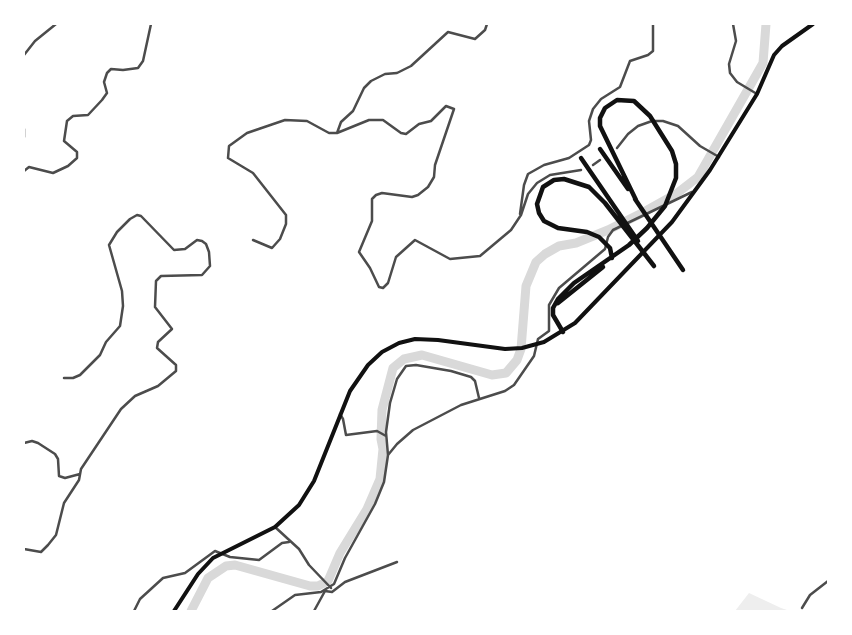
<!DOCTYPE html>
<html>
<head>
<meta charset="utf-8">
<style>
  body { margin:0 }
  #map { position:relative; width:852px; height:635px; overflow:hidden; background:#fff; font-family:Spectral,serif }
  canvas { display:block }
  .frame { position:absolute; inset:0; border:25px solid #fff; pointer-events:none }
</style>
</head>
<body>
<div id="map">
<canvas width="852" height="635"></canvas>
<div class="frame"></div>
</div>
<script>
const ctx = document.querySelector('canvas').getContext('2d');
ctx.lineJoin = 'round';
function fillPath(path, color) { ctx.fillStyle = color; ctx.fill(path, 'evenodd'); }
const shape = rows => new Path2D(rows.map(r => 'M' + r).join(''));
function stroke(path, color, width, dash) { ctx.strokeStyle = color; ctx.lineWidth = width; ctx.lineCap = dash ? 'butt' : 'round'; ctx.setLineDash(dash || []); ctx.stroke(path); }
const green = shape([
  [749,593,781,608,790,611,735,611]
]);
const river = shape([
  [191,611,208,578,226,566,235,565,310,586,318,586,328,581,340,553,367,509,380,479,383,449,381,439,382,410,393,368,404,359,422,355,492,375,506,373,517,360,521,349,526,286,536,262,545,254,559,246,576,243,608,230,642,213,676,194,698,177,763,63,766,24]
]);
const minor = shape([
  [733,24,736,41,729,64,730,73,737,82,757,94],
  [24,55,35,41,56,24],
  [24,129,24,137],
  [337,133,341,122,353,111,364,88,371,81,385,74,397,73,411,66,448,32,475,39,485,30,487,24],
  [617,148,628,134,638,126,652,121,663,121,678,126,700,146,719,157],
  [593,165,600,160],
  [24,171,29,167,53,173,68,166,77,158,77,152,64,141,67,121,73,116,88,115,102,100,107,93,104,82,107,73,111,69,123,70,138,68,143,61,151,24],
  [520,214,524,185,528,174,544,165,569,158,589,145,591,140,589,121,593,109,601,99,620,87,630,61,648,55,653,51,653,24],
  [253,240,272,248,280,239,286,224,286,215,253,173,228,158,229,146,247,133,285,120,307,121,329,133,337,133,369,120,383,120,401,133,406,134,419,124,431,121,446,106,454,109,435,165,434,177,428,187,418,195,412,197,382,193,376,195,372,199,372,221,359,252,370,268,379,287,383,288,388,283,396,257,415,240,450,259,480,256,511,230,521,215,528,194,537,183,550,175,581,170],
  [340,414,343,419,346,435,377,431,386,436],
  [24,443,32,441,38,443,55,454,58,459,59,476,65,478,80,474],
  [388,455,386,432,390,403,397,379,406,366,416,365,451,371,471,377,475,381,479,398],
  [275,527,299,549,309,565,331,588],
  [24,549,41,552,48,545,56,535,64,503,79,480,81,469,121,409,135,396,158,386,176,371,176,365,157,348,158,342,172,329,155,307,156,281,161,276,202,275,210,266,209,252,206,244,202,241,197,240,185,249,174,250,141,216,137,215,130,219,117,232,109,245,122,291,123,306,120,326,106,342,100,355,80,375,73,378,64,378],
  [325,591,332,592,345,582,397,562],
  [802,608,810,595,828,581],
  [134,611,140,599,163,578,185,573,215,551,230,557,259,560,282,543,289,542],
  [272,611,295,595,321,592,334,584,345,558,375,504,384,482,388,455,397,444,413,430,461,405,505,391,514,385,534,356,538,339,549,331,549,305,559,288,605,249,608,237,613,230,692,192],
  [314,611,325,591]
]);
const secondary = shape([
  [174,611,198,574,213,558,275,527,299,505,314,481,350,391,368,365,382,352,399,343,415,339,438,340,505,349,522,348,544,342,575,323,672,222,710,170,757,94,774,55,782,46,813,24]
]);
const motorway = shape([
  [600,149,628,189],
  [581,158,638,241],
  [635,199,683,270],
  [612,258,610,248,599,237,587,232,558,228,544,221,539,213,537,204,543,187,554,180,564,179,589,187,605,203,654,266],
  [558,303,603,267],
  [563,332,553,315,553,308,558,299,574,283,629,245,647,228,665,206,676,178,676,164,672,151,650,116,634,101,617,100,605,108,600,118,600,126,636,200]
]);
fillPath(green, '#eee');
stroke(river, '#d9d9d9', 9);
stroke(minor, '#4c4c4c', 2.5);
stroke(secondary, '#111', 4);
stroke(motorway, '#111', 4.5);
</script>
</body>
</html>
